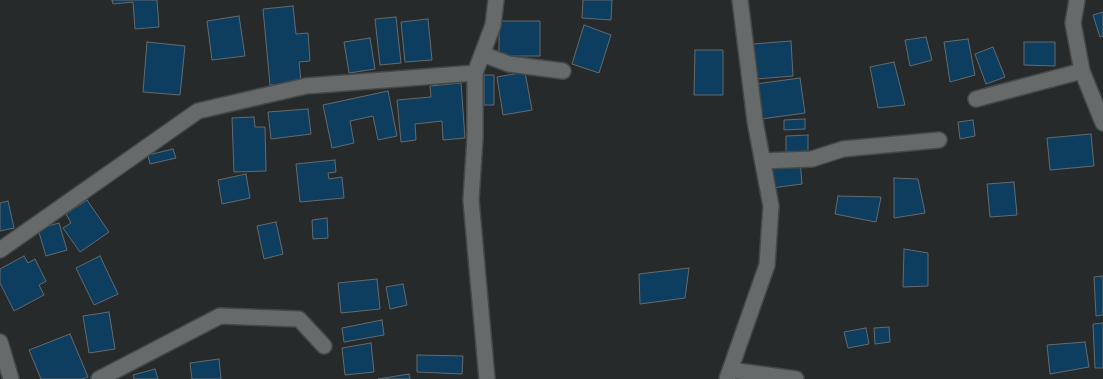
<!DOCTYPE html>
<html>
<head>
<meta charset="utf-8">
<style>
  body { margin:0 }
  canvas { display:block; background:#262a2b }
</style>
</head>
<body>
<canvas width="1103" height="379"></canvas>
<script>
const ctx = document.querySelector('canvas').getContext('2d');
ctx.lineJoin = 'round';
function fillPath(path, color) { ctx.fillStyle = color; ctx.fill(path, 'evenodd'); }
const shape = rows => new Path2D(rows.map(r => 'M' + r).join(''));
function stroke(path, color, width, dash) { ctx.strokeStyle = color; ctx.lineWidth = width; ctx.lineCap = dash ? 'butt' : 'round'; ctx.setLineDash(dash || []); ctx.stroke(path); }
const building = shape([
  [112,0,157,0,159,27,135,29,133,2,113,4,112,0],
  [583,0,612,0,611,20,582,18,583,0],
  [293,6,296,34,308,33,310,61,299,62,301,82,270,85,263,9,293,6],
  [1103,12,1103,36,1100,37,1093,15,1103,12],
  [239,16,245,56,212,60,207,21,239,16],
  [396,17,401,63,380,65,375,19,396,17],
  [428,19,432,60,405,62,401,22,428,19],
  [499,21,540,21,540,56,499,56,499,21],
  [584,25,611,35,599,73,572,64,584,25],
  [926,37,932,60,910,66,905,40,926,37],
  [370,38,375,69,349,73,344,42,370,38],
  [968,39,975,75,950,82,944,42,968,39],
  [791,41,793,76,756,79,753,44,791,41],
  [147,42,185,46,180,95,143,92,147,42],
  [1024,42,1055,42,1055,66,1024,65,1024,42],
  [993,47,1005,77,986,84,975,54,993,47],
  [695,50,723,50,723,95,694,95,695,50],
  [894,62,905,105,878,108,870,67,894,62],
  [525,72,532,110,503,115,497,77,525,72],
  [484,75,494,75,494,105,484,105,484,75],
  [800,78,805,113,761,119,756,84,800,78],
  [461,83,465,138,443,140,442,121,415,124,416,140,401,142,397,100,431,97,430,86,461,83],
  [388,91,397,136,378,140,373,116,350,121,354,143,332,148,323,105,388,91],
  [308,109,311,134,271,139,268,112,308,109],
  [254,117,255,127,265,127,266,171,234,172,232,118,254,117],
  [805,119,805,129,784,130,784,120,805,119],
  [973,120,975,136,960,139,958,122,973,120],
  [1091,134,1094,166,1050,170,1047,138,1091,134],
  [808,135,808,159,786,159,786,136,808,135],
  [173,149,176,158,150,164,148,155,173,149],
  [335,160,336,172,328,173,329,179,342,177,344,198,300,202,296,164,335,160],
  [800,160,802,184,772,188,769,164,800,160],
  [246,174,250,198,222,204,218,180,246,174],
  [894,178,918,179,925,213,894,218,894,178],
  [1014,182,1017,215,990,217,987,184,1014,182],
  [838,196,881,197,876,222,835,214,838,196],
  [87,200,109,232,80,252,63,228,71,223,66,214,87,200],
  [8,201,14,228,0,231,0,203,8,201],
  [327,218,328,238,313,239,312,220,327,218],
  [276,222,283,254,264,259,257,226,276,222],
  [59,223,67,250,46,256,38,229,59,223],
  [904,249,928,253,928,286,903,287,904,249],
  [24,256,28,263,35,259,46,281,39,285,44,295,14,311,0,283,0,269,24,256],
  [100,256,118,294,94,305,76,268,100,256],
  [689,268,685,298,640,304,639,274,689,268],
  [1103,276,1103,315,1096,316,1094,277,1103,276],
  [377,279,380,309,341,313,338,283,377,279],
  [403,284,407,305,390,309,386,287,403,284],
  [109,312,115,349,89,353,83,316,109,312],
  [382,320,384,335,344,342,342,328,382,320],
  [1103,323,1103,368,1095,368,1093,324,1103,323],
  [889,327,890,342,875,344,874,328,889,327],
  [866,328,869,344,848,348,844,332,866,328],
  [70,334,88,377,82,379,41,379,29,350,70,334],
  [1085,342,1089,367,1050,374,1047,345,1085,342],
  [371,343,374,372,345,375,342,348,371,343],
  [417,355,463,356,462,374,417,372,417,355],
  [219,359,221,379,192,379,190,363,219,359],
  [155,369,158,379,134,379,133,375,155,369],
  [409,374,410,379,378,379,409,374]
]);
const minor = shape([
  [1077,0,1073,23,1082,71,1103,123],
  [482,54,509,64,563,71],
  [475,73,475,138,471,200,487,379],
  [976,99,1082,71],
  [763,161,812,159,843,149,939,140],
  [0,250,198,111,306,86,475,73,493,25,496,0],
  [0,342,11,379],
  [730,370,796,379],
  [99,379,220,316,299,319,324,346],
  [727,379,767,265,771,206,755,121,740,0]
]);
fillPath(building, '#0d3e60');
stroke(building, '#65696b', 1);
stroke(minor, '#444848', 18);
stroke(minor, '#666a6b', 15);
</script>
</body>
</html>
